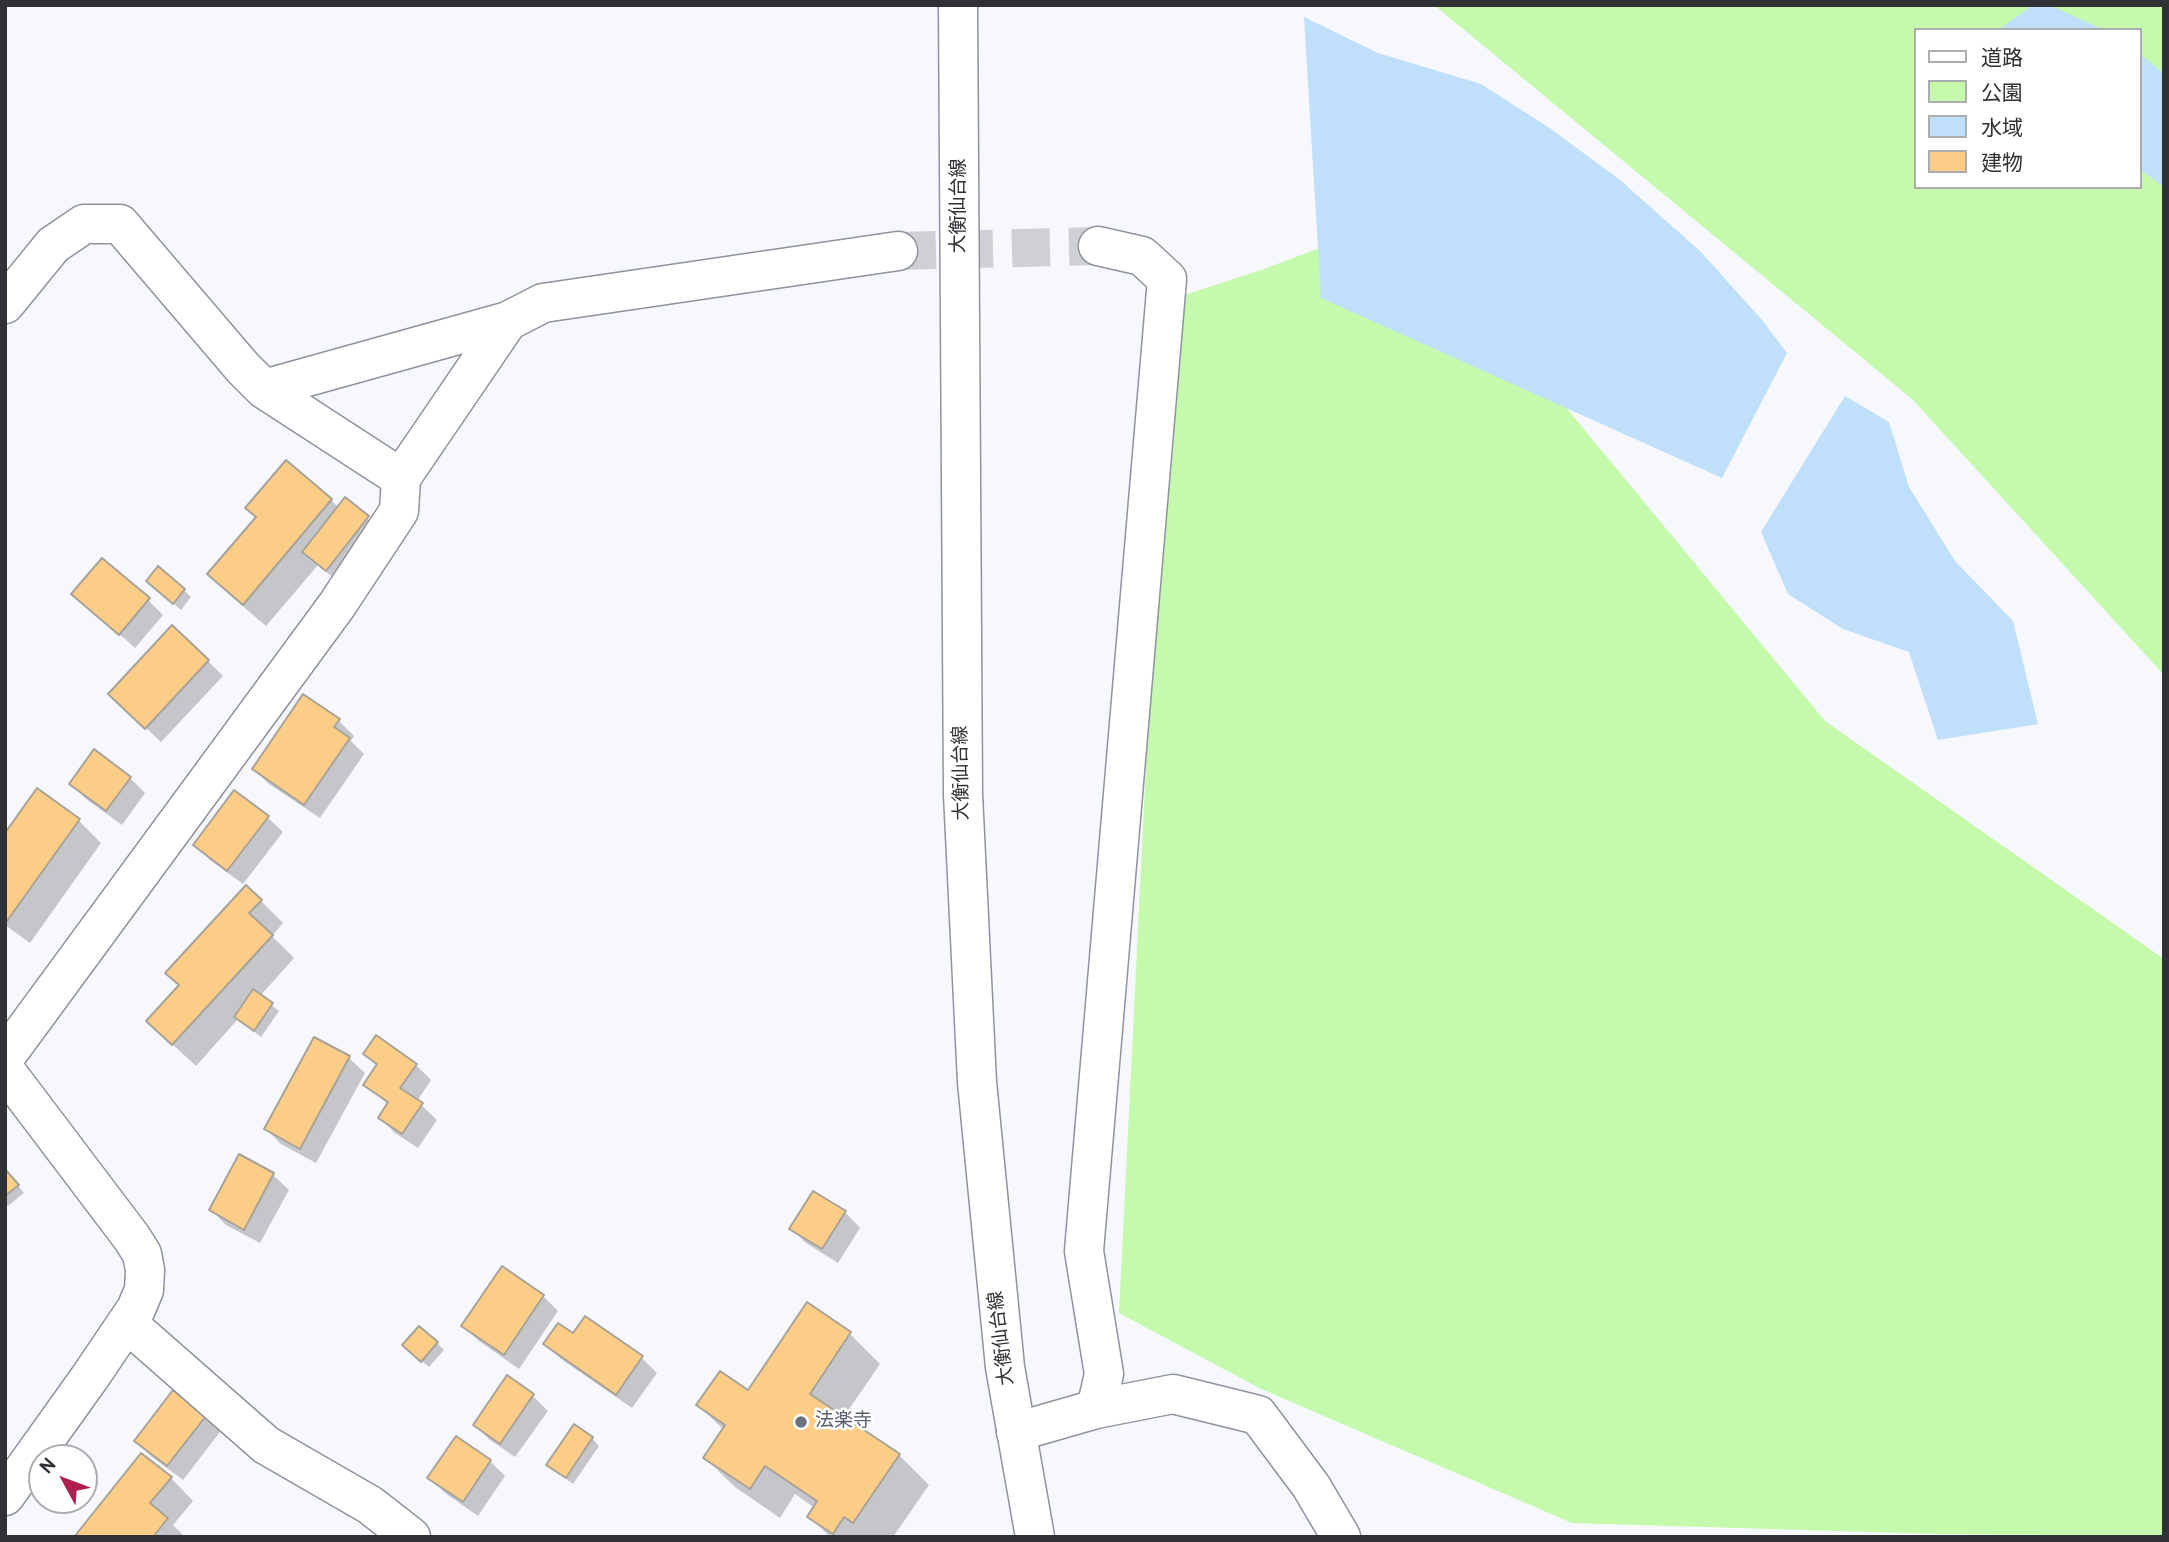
<!DOCTYPE html>
<html>
<head>
<meta charset="utf-8">
<style>
  body { margin:0 }
  #map { position:relative; width:2169px; height:1542px; overflow:hidden; background:#f6f8fd; font-family:Overpass,"Noto Sans JP",sans-serif }
  canvas { display:block }
  .frame { position:absolute; inset:0; border:7px solid #2f3135; pointer-events:none }
  .legend { position:absolute; left:1914px; top:28px; width:228px; height:161px; box-sizing:border-box; background:#fff; border:2px solid #acadae; margin:0; padding:9px 12px; list-style:none; font-size:21px; color:#2f3135 }
  .legend li { display:flex; align-items:center; gap:14px; height:35px }
  .legend b { width:35px; border:2px solid #acadae }
  .north { position:absolute; left:28px; top:1444px; width:70px; height:70px; box-sizing:border-box; background:#fff; border:2px solid #acadae; border-radius:50%; rotate:311deg; font-size:19px; font-weight:700; line-height:28px; text-align:center; color:#2f3135 }
  .north::after { content:''; display:block; margin:auto; width:24px; height:32px; background:#af1e51; clip-path:polygon(50% 0,100% 100%,50% 72%,0 100%) }
</style>
</head>
<body>
<div id="map">
<canvas width="2169" height="1542"></canvas>
<div class="frame"></div>
<ul class="legend">
<li><b style="height:9px;background:#fff"></b>道路</li>
<li><b style="height:19px;background:#c5f9ac"></b>公園</li>
<li><b style="height:19px;background:#bfdffa"></b>水域</li>
<li><b style="height:19px;background:#fbcd86"></b>建物</li>
</ul>
<div class="north">N</div>
</div>
<script>
const ctx = document.querySelector('canvas').getContext('2d');
ctx.lineJoin = 'round';
function fillPath(path, color) { ctx.fillStyle = color; ctx.fill(path, 'evenodd'); }
const shape = rows => new Path2D(rows.map(r => 'M' + r).join(''));
function stroke(path, color, width, dash) { ctx.strokeStyle = color; ctx.lineWidth = width; ctx.lineCap = dash ? 'butt' : 'round'; ctx.setLineDash(dash || []); ctx.stroke(path); }
function write(font, color, halo, rows, align = 'center') {
  ctx.font = font + ' Overpass,"Noto Sans JP",sans-serif'; ctx.lineWidth = 5; ctx.setLineDash([]); ctx.textBaseline = 'middle'; ctx.strokeStyle = halo; ctx.fillStyle = color; for (const [text, x, y, turn = 0] of rows) {
    ctx.save(); ctx.translate(x, y); ctx.rotate((+turn || 0) * Math.PI / 180); ctx.textAlign = isNaN(turn) ? turn : align; if (halo) ctx.strokeText(text, 0, 0); ctx.fillText(text, 0, 0); ctx.restore();
  }
}
const green = shape([
  [1434,5,2164,5,2164,675,1912,399],
  [1915,30,2139,30,2139,187,1915,187],
  [1365,231,1526,359,1825,721,2164,959,2164,1536,1938,1534,1572,1523,1259,1388,1119,1313,1169,300,1264,269]
]);
const water = shape([
  [2033,5,2049,5,2104,30,1998,30],
  [1304,17,1378,53,1481,84,1551,129,1620,180,1700,251,1762,320,1787,353,1722,478,1321,298],
  [2139,53,2164,74,2164,187,2139,169],
  [1845,396,1889,422,1909,487,1955,561,2013,621,2038,724,1938,740,1909,652,1843,629,1788,594,1761,532]
]);
const shadow = shape([
  [331,500,339,508,345,500,383,533,342,585,318,565,266,626,232,597,209,574,257,518],
  [155,588,184,590,191,597,181,610],
  [74,594,148,600,163,615,135,648],
  [208,661,223,676,161,742,126,709],
  [303,697,339,721,354,736,351,741,364,754,320,818,269,784,254,769],
  [94,752,130,778,145,793,122,825,86,799,71,784],
  [267,817,283,832,243,884,210,860,195,845],
  [79,821,101,843,30,943,5,925,5,836],
  [261,901,283,923,272,936,294,958,260,996,279,1011,261,1037,238,1019,196,1066,171,1043,180,986,167,973],
  [315,1039,349,1058,365,1073,316,1163,281,1144,266,1129],
  [365,1054,416,1065,431,1080,417,1101,437,1120,418,1148,395,1133,380,1118,389,1105,365,1084,378,1067],
  [240,1157,273,1175,289,1190,260,1243,226,1225,211,1210],
  [5,1169,24,1193,8,1206,5,1203],
  [814,1193,845,1212,860,1228,838,1263,806,1243,791,1228],
  [503,1268,543,1296,558,1311,519,1369,479,1341,463,1326],
  [808,1305,850,1334,880,1364,843,1418,899,1455,929,1485,893,1537,830,1537,809,1516,815,1508,795,1494,780,1518,735,1487,705,1458,724,1430,698,1405,749,1392],
  [573,1335,642,1358,657,1373,632,1408,561,1359,546,1344],
  [437,1343,444,1350,429,1367,411,1352],
  [508,1378,533,1396,548,1411,515,1457,490,1440,475,1425],
  [205,1417,220,1432,183,1480,151,1456,136,1441],
  [592,1438,599,1446,573,1484,548,1465],
  [490,1461,505,1476,478,1516,445,1493,430,1478],
  [171,1478,193,1501,173,1525,185,1537,76,1537]
]);
const building = shape([
  [286,460,332,499,243,605,207,574,256,517,245,508,286,460],
  [345,497,369,516,326,571,302,552,345,497],
  [102,558,150,598,119,635,71,594,102,558],
  [158,566,185,589,173,604,146,581,158,566],
  [172,625,209,660,145,729,108,694,172,625],
  [303,694,340,719,334,727,350,738,304,805,252,769,303,694],
  [94,749,131,777,106,811,69,784,94,749],
  [37,788,80,819,7,921,5,920,5,833,37,788],
  [234,790,269,816,227,871,193,845,234,790],
  [246,885,262,900,249,913,273,935,172,1045,146,1021,179,985,165,973,246,885],
  [253,989,273,1003,254,1031,234,1017,253,989],
  [376,1035,417,1064,400,1088,423,1103,402,1134,378,1118,388,1102,363,1085,377,1064,363,1054,376,1035],
  [314,1037,350,1056,300,1149,264,1129,314,1037],
  [239,1154,274,1173,244,1230,209,1210,239,1154],
  [5,1169,19,1185,5,1196,5,1169],
  [813,1191,846,1211,822,1249,789,1229,813,1191],
  [502,1266,544,1295,504,1355,461,1326,502,1266],
  [807,1302,851,1332,810,1394,900,1454,853,1523,844,1517,833,1534,807,1517,817,1501,765,1466,750,1489,703,1458,725,1425,696,1405,720,1371,748,1390,807,1302],
  [585,1316,643,1356,616,1395,543,1344,558,1323,573,1333,585,1316],
  [419,1326,438,1342,421,1362,402,1345,419,1326],
  [507,1375,534,1394,500,1444,473,1425,507,1375],
  [173,1390,206,1416,167,1466,134,1441,173,1390],
  [574,1424,593,1437,566,1478,546,1465,574,1424],
  [456,1436,491,1460,463,1502,427,1478,456,1436],
  [141,1453,172,1477,150,1503,168,1518,153,1537,74,1537,141,1453]
]);
const minorTunnel = shape([
  [898,251,1098,246]
]);
const minor = shape([
  [5,304,53,245,84,224,120,224,243,368,264,389,508,321,543,303,898,251],
  [401,478,508,321],
  [5,1057,337,605,399,511,401,478,264,389],
  [5,1070,132,1238,142,1254,145,1270,144,1290,136,1309,90,1377,5,1496],
  [127,1323,266,1445,370,1505,411,1537],
  [1096,1409,1173,1394,1258,1415,1311,1486,1341,1537],
  [1016,1432,1096,1409,1104,1374,1084,1251,1167,279,1142,256,1098,246]
]);
const major = shape([
  [958,5,963,794,977,1082,1005,1367,1035,1537]
]);
const markers = [
  [801,1422,7,"#6b7280"]
];
const streetNames = [
  ["大衡仙台線",960,206,-90],
  ["大衡仙台線",963,773,-91],
  ["大衡仙台線",1003,1338,-97]
];
const worshipNames = [
  ["法楽寺",815,1422]
];
fillPath(green, '#c5f9ac');
fillPath(water, '#bfdffa');
fillPath(shadow, '#0003');
fillPath(building, '#fbcd86');
stroke(building, '#a8a298', 2);
stroke(minorTunnel, '#ced0d5', 38, [38, 19]);
stroke(minor, '#8e939d', 41);
stroke(major, '#8e939d', 41);
stroke(minor, '#fff', 38);
stroke(major, '#fff', 38);
for (const [x, y, r, color] of markers) { const dot = new Path2D(); dot.arc(x, y, r, 0, 2 * Math.PI); ctx.fillStyle = color; ctx.fill(dot); stroke(dot, '#fff', 2.5); }
write('19px', '#2f3135', '#fff', streetNames);
write('19px', '#5b616d', '#fff', worshipNames, 'left');
</script>
</body>
</html>
